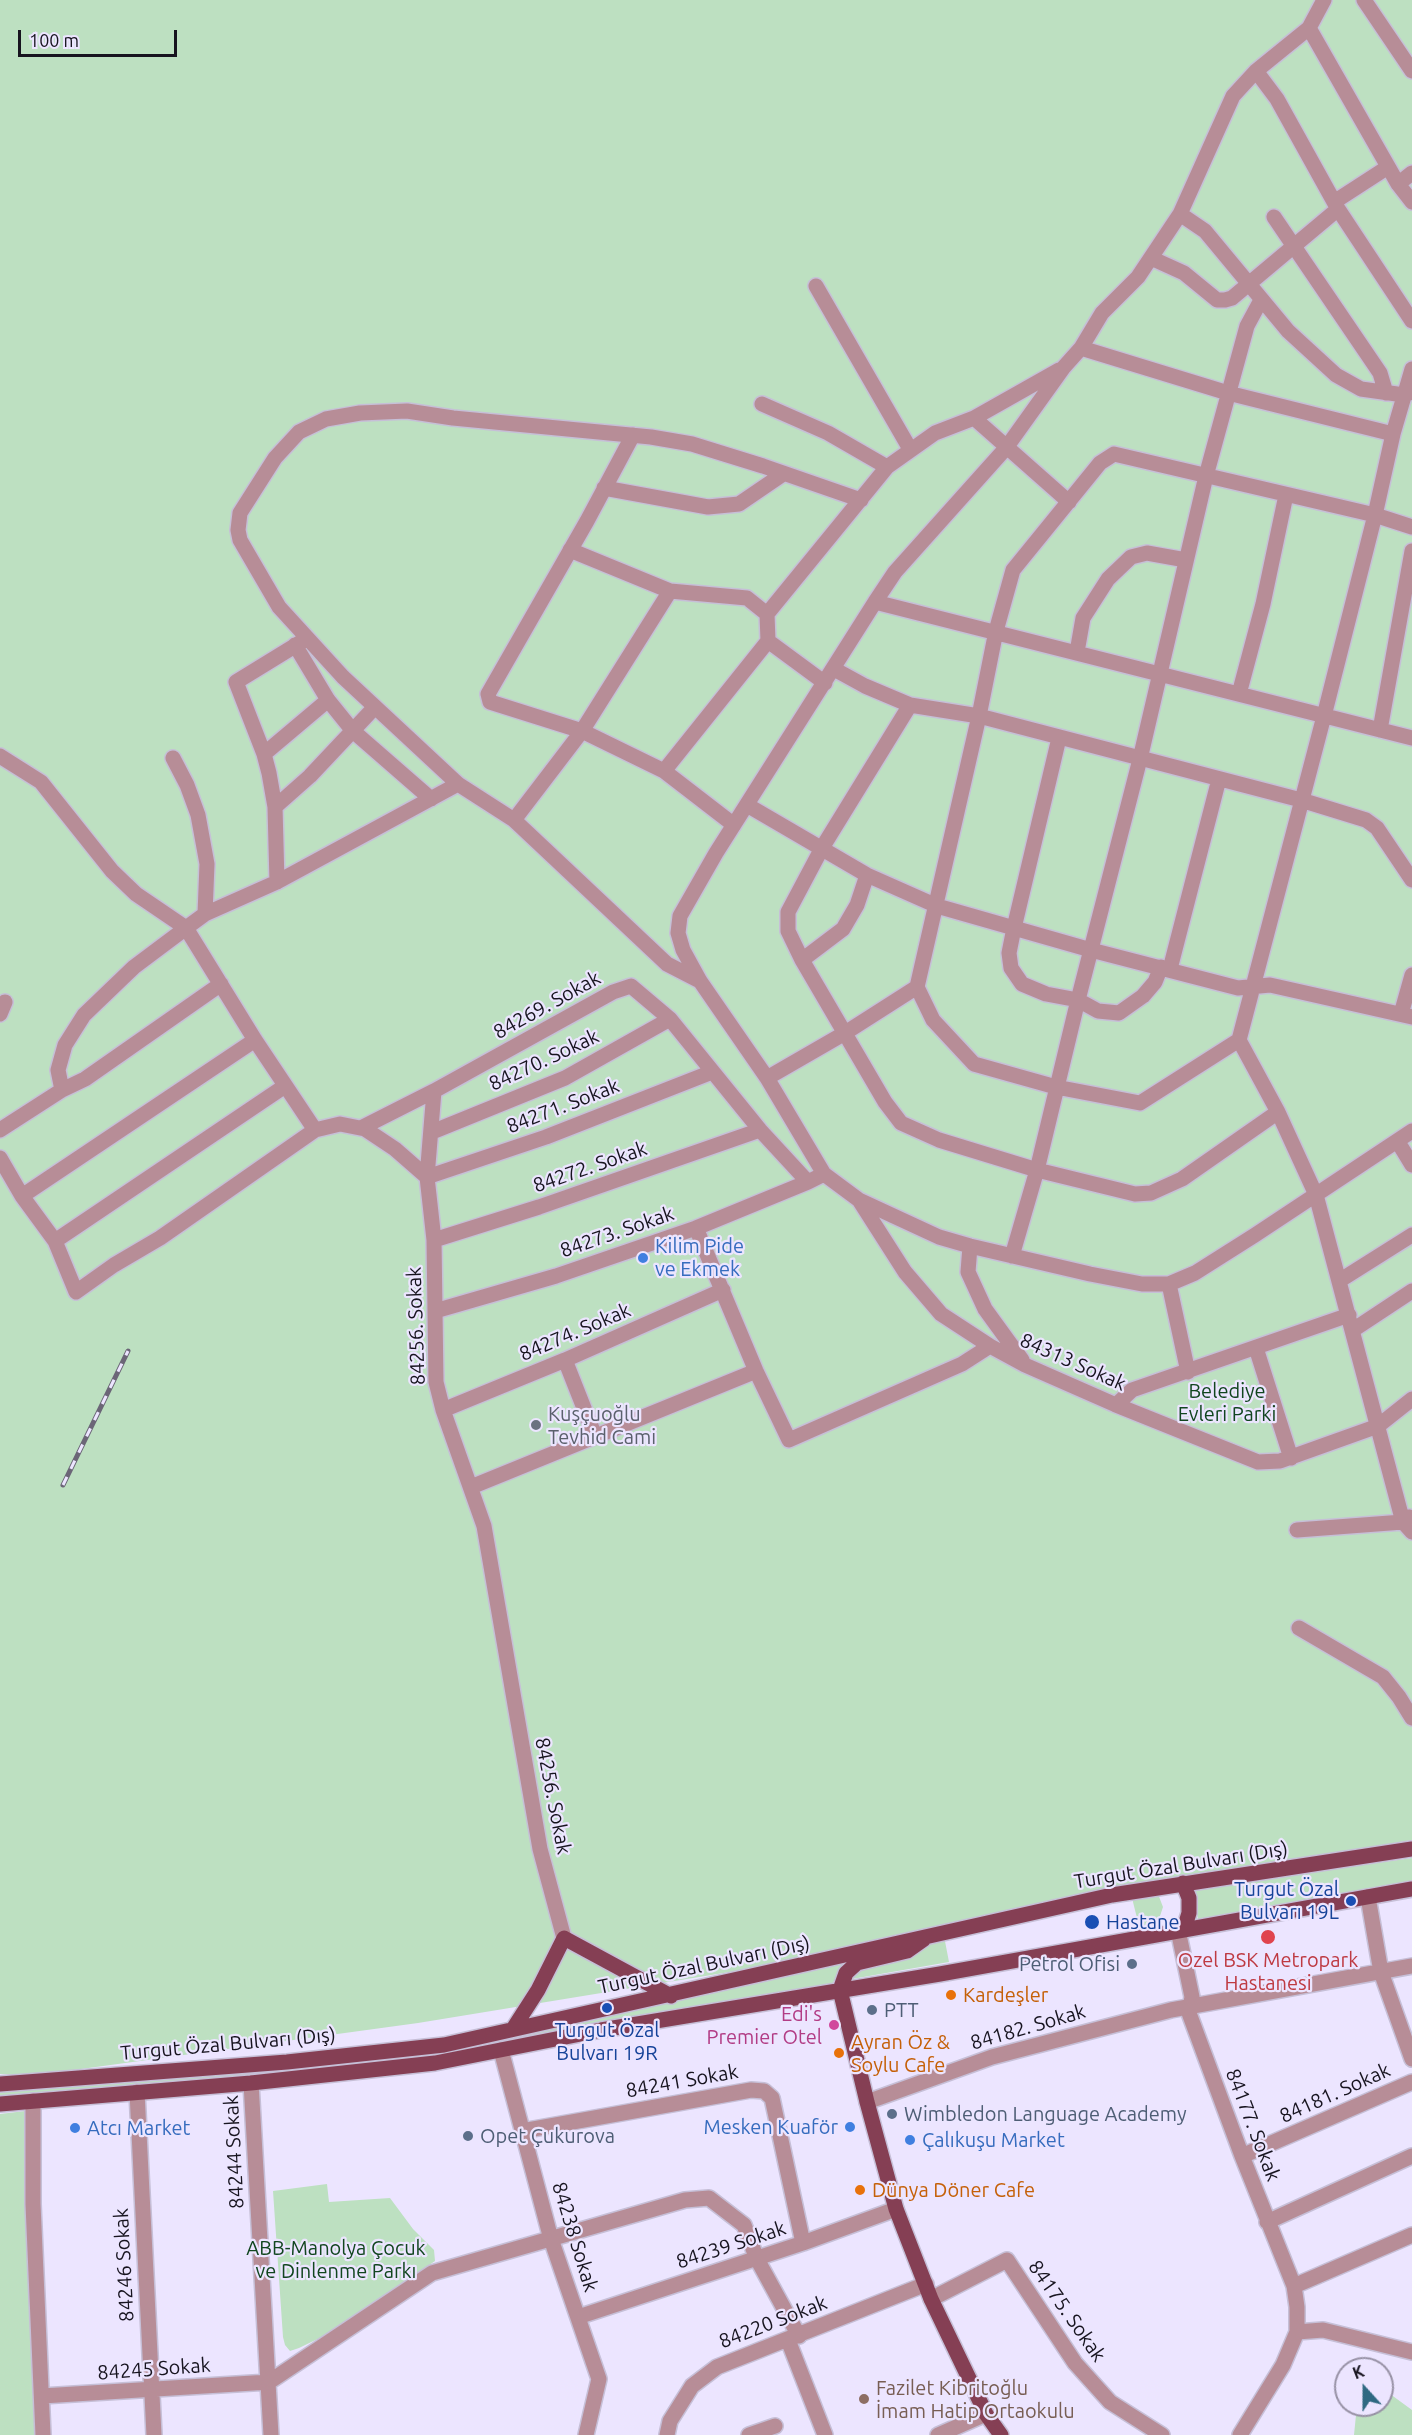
<!DOCTYPE html>
<html>
<head>
<meta charset="utf-8">
<style>
  body { margin:0 }
  #map { position:relative; width:1412px; height:2435px; overflow:hidden; background:#ece5ff; font-family:Ubuntu,sans-serif }
  canvas { display:block }
  .north { position:absolute; left:1334px; top:2357px; width:60px; height:60px; box-sizing:border-box; background:#ece5ff; border:2px solid #9791a5; border-radius:50%; rotate:339deg; font-size:16px; font-weight:700; line-height:24px; text-align:center; color:#17141f }
  .north::after { content:''; display:block; margin:auto; width:21px; height:27px; background:#2f6982; clip-path:polygon(50% 0,100% 100%,50% 72%,0 100%) }
  .scale { position:absolute; left:18px; top:30px; width:159px; height:27px; box-sizing:border-box; border:3px solid #17141f; border-top:0; padding-left:8px; font-size:18px; line-height:21px; white-space:nowrap; color:#17141f; -webkit-text-stroke:4px #ece5ff; paint-order:stroke }
</style>
</head>
<body>
<div id="map">
<canvas width="1412" height="2435"></canvas>
<div class="north">K</div>
<div class="scale">100 m</div>
</div>
<script>
const ctx = document.querySelector('canvas').getContext('2d');
ctx.lineJoin = 'round';
function fillPath(path, color) { ctx.fillStyle = color; ctx.fill(path, 'evenodd'); }
const shape = rows => new Path2D(rows.map(r => 'M' + r).join(''));
function stroke(path, color, width, dash) { ctx.strokeStyle = color; ctx.lineWidth = width; ctx.lineCap = dash ? 'butt' : 'round'; ctx.setLineDash(dash || []); ctx.stroke(path); }
function write(font, color, halo, rows, align = 'center') {
  ctx.font = font + ' Ubuntu,sans-serif'; ctx.lineWidth = 4.5; ctx.setLineDash([]); ctx.textBaseline = 'middle'; ctx.strokeStyle = halo; ctx.fillStyle = color; for (const [text, x, y, turn = 0] of rows) {
    ctx.save(); ctx.translate(x, y); ctx.rotate((+turn || 0) * Math.PI / 180); ctx.textAlign = isNaN(turn) ? turn : align; if (halo) ctx.strokeText(text, 0, 0); ctx.fillText(text, 0, 0); ctx.restore();
  }
}
const green = shape([
  [0,0,1412,0,1412,1840,1182,1879,864,1950,418,2023,30,2076,0,2074],
  [1412,1858,1412,1881,1198,1920,1196,1907,1185,1890],
  [1158,1894,1163,1907,1160,1916,1153,1924,1140,1930,1132,1898],
  [944,1936,949,1962,852,1979,857,1970],
  [847,1962,832,1984,568,2028,432,2056,221,2078,0,2096,0,2091,220,2074,432,2053,568,2026],
  [25,2111,36,2435,0,2435,0,2114],
  [327,2184,329,2202,390,2198,413,2229,434,2250,435,2261,332,2332,299,2348,290,2351,285,2345,283,2337,273,2191],
  [1386,2391,1412,2410,1412,2435,1354,2435,1357,2405,1382,2405,1382,2392]
]);
const minor = shape([
  [1364,0,1412,71],
  [1309,28,1398,184,1412,202],
  [1256,71,1277,99,1338,209,1412,321],
  [1398,184,1412,173],
  [1334,202,1388,167],
  [1180,214,1205,231,1288,331,1336,375,1361,389,1404,395,1412,392],
  [1274,217,1380,373,1386,393],
  [1151,258,1184,273,1217,300,1225,300,1232,298,1338,209],
  [816,286,910,449],
  [1081,348,1228,393,1393,434],
  [1412,369,1393,434,1375,515,1324,716,1239,1040,1140,1103,1056,1087,974,1064,933,1020,917,987,979,716,996,631,1013,570,1100,463,1114,454,1375,515,1412,527],
  [762,404,828,433,887,467],
  [974,418,1069,502],
  [633,435,587,521,488,694,490,702,582,731,664,771,734,825],
  [604,488,708,507,739,504,783,474],
  [570,550,670,591,747,598,767,614],
  [875,602,895,572,1006,448,1064,367,1081,348,1102,313,1138,277,1180,214,1233,96,1256,71,1309,28,1324,0],
  [295,645,328,700,353,731,431,799],
  [1077,652,1083,618,1108,579,1131,557,1147,553,1186,560],
  [834,669,865,686,910,705,979,716,1301,800,1366,820,1377,828,1412,880],
  [825,683,768,641,767,614,887,467,935,433,974,418,1059,370],
  [1239,694,1263,604,1286,495],
  [910,705,822,848,788,912,788,931,802,960,885,1102,901,1123,939,1140,1037,1170,1135,1194,1151,1193,1182,1179,1278,1112],
  [1380,730,1412,551],
  [1059,738,1014,928,1009,953,1011,968,1022,984,1046,994,1078,1000,1098,1011,1119,1013,1143,996,1155,982,1161,967],
  [1412,738,875,602,716,853,680,916,678,933,683,950,700,981,767,1078,824,1174,859,1200,939,1237,970,1246,1090,1274,1142,1284,1169,1284,1195,1273,1255,1235,1412,1131],
  [264,754,328,700],
  [0,756,41,782,112,871,136,894,186,928,255,1040,315,1130,340,1124,365,1129,395,1149,427,1177,434,1240,436,1382,443,1410,484,1526,540,1849,564,1938],
  [173,758,187,785,198,815,207,864,205,914],
  [664,771,768,641],
  [747,805,867,875,937,906,1091,950,1238,988,1270,985,1412,1017],
  [275,807,310,776,374,708],
  [514,820,582,731,670,591],
  [277,882,275,807,269,773,264,754,236,682,306,639],
  [802,960,843,929,857,905,867,875],
  [1170,969,1219,779],
  [700,981,667,964,514,820,458,784,343,677,279,607,240,540,238,530,240,513,275,458,299,432,326,419,360,413,407,411,453,418,651,437,692,444,763,466,861,500],
  [0,1014,5,1002],
  [1401,1014,1412,975],
  [1239,1040,1278,1112,1316,1195,1403,1522,1412,1532],
  [767,1078,845,1033,917,987],
  [285,1086,55,1241,76,1292,114,1265,160,1238,315,1130],
  [62,1090,58,1070,65,1045,84,1015,134,967,186,928,205,914,277,882,458,784],
  [434,1091,427,1177,546,1137,712,1072],
  [361,1128,434,1091,613,992,631,986,670,1019,760,1130,808,1182,824,1174],
  [0,1130,62,1090,85,1079,221,984],
  [432,1132,565,1078,670,1019],
  [1398,1142,1412,1165],
  [0,1158,22,1196,55,1241],
  [22,1196,255,1040],
  [859,1200,905,1272,941,1314,990,1346],
  [696,1228,756,1371,789,1440,962,1364,990,1346,1025,1365,1116,1405,1258,1462,1280,1461,1378,1426,1412,1399],
  [434,1240,539,1207,760,1130],
  [970,1246,968,1272,985,1309,1022,1360],
  [1012,1256,1037,1170,1078,1000,1140,759,1206,476,1247,326,1261,300],
  [1339,1281,1412,1235],
  [1169,1284,1188,1372],
  [435,1311,556,1276,696,1228,808,1182],
  [1353,1330,1412,1291],
  [1256,1348,1291,1458],
  [565,1360,595,1436],
  [1116,1405,1132,1390,1349,1315],
  [443,1410,565,1360,723,1290],
  [471,1487,756,1371],
  [1297,1530,1403,1522,1409,1517],
  [1299,1628,1383,1677,1399,1697,1412,1718],
  [1368,1897,1381,1972,1412,2059],
  [1178,1930,1192,1997,1189,2013,1242,2156,1294,2286,1297,2307,1297,2332,1283,2365,1240,2435],
  [501,2050,551,2239,599,2379,586,2435],
  [251,2083,271,2435],
  [137,2092,154,2435],
  [33,2101,33,2204,43,2435],
  [867,2102,992,2057,1171,2010,1412,1966],
  [522,2131,751,2090,764,2091,772,2098,803,2243],
  [1242,2156,1412,2082],
  [1267,2222,1412,2156],
  [1294,2286,1412,2235],
  [931,2299,1007,2260,1075,2363,1110,2402,1162,2435],
  [578,2317,803,2243,896,2209],
  [1297,2332,1323,2330,1412,2352],
  [788,2340,825,2435],
  [42,2396,269,2382,432,2273,685,2200,709,2198,744,2225,757,2259,799,2336],
  [667,2435,670,2421,692,2386,717,2367,926,2284],
  [749,2435,775,2426],
  [938,2435,986,2414]
]);
const major = shape([
  [1183,1883,1189,1898,1189,1913,1184,1929],
  [840,1990,867,2102,896,2209,931,2299,986,2414,1001,2435],
  [840,1990,846,1973,857,1963,907,1951,924,1939],
  [513,2029,538,1990,564,1938,671,1996],
  [0,2084,287,2062,444,2045,1112,1895,1412,1849],
  [0,2104,251,2083,435,2063,601,2030,940,1974,1412,1889]
]);
const rail = shape([
  [63,1485,128,1351]
]);
const markers = [
  [643,1258,6,"#3f7fe0"],
  [536,1425,6,"#6b7280"],
  [1351,1901,6,"#1a4fb4"],
  [1092,1922,8,"#1a4fb4"],
  [1268,1937,8,"#e0444e"],
  [1132,1964,6,"#5c6f8a"],
  [951,1995,6,"#e8710a"],
  [607,2008,6,"#1a4fb4"],
  [872,2010,6,"#5c6f8a"],
  [834,2025,6,"#d1479c"],
  [839,2053,6,"#e8710a"],
  [892,2114,6,"#5c6f8a"],
  [850,2127,6,"#3f7fe0"],
  [75,2128,6,"#3f7fe0"],
  [468,2136,6,"#5c6f8a"],
  [910,2140,6,"#3f7fe0"],
  [860,2190,6,"#e8710a"],
  [864,2399,6,"#8d6e63"]
];
const streetNames = [
  ["84269. Sokak",547,1005,-29],
  ["84270. Sokak",544,1060,-25],
  ["84271. Sokak",563,1106,-21],
  ["84272. Sokak",590,1167,-19],
  ["84273. Sokak",617,1232,-19],
  ["84256. Sokak",416,1326,-92],
  ["84274. Sokak",575,1332,-23],
  ["84313 Sokak",1073,1362,24],
  ["84256. Sokak",553,1796,79],
  ["Turgut Özal Bulvarı (Dış)",1181,1865,-9],
  ["Turgut Özal Bulvarı (Dış)",704,1965,-12],
  ["84182. Sokak",1028,2027,-16],
  ["Turgut Özal Bulvarı (Dış)",228,2044,-5],
  ["84241 Sokak",682,2081,-10],
  ["84181. Sokak",1335,2093,-24],
  ["84177. Sokak",1253,2125,69],
  ["84244 Sokak",234,2152,-93],
  ["84238 Sokak",575,2237,73],
  ["84239 Sokak",731,2245,-18],
  ["84246 Sokak",124,2265,-93],
  ["84175. Sokak",1067,2311,55],
  ["84220 Sokak",773,2322,-21],
  ["84245 Sokak",154,2369,-4]
];
const shopNames = [
  ["Kilim Pide",655,1246],
  ["ve Ekmek",655,1269],
  ["Mesken Kuaför",838,2127,"right"],
  ["Atcı Market",87,2128],
  ["Çalıkuşu Market",922,2140]
];
const parkNames = [
  ["Belediye",1227,1391],
  ["Evleri Parki",1227,1414],
  ["ABB-Manolya Çocuk",336,2248],
  ["ve Dinlenme Parkı",336,2271]
];
const worshipNames = [
  ["Kuşçuoğlu",548,1414],
  ["Tevhid Cami",548,1437]
];
const transitNames = [
  ["Turgut Özal",1339,1889],
  ["Bulvarı 19L",1339,1912],
  ["Hastane",1106,1922,"left"],
  ["Turgut Özal",607,2030,"center"],
  ["Bulvarı 19R",607,2053,"center"]
];
const healthNames = [
  ["Ozel BSK Metropark",1268,1960],
  ["Hastanesi",1268,1983]
];
const serviceNames = [
  ["Petrol Ofisi",1120,1964,"right"],
  ["PTT",884,2010],
  ["Wimbledon Language Academy",904,2114],
  ["Opet Çukurova",480,2136]
];
const foodNames = [
  ["Kardeşler",963,1995],
  ["Ayran Öz &",851,2042],
  ["Soylu Cafe",851,2065],
  ["Dünya Döner Cafe",872,2190]
];
const hotelNames = [
  ["Edi's",822,2014],
  ["Premier Otel",822,2037]
];
const educationNames = [
  ["Fazilet Kibritoğlu",876,2388],
  ["İmam Hatip Ortaokulu",876,2411]
];
fillPath(green, '#bde0c1');
stroke(minor, '#c6bfd7', 18);
stroke(major, '#c6bfd7', 18);
stroke(minor, '#b78d97', 15);
stroke(major, '#853f54', 15);
stroke(rail, '#6b6677', 5);
stroke(rail, '#ece5ff', 3, [9]);
for (const [x, y, r, color] of markers) { const dot = new Path2D(); dot.arc(x, y, r, 0, 2 * Math.PI); ctx.fillStyle = color; ctx.fill(dot); stroke(dot, '#ece5ff', 2); }
write('20px', '#17141f', '#ece5ff', streetNames);
write('20px', '#366cbe', '#ece5ff', shopNames, 'left');
write('20px', '#11461f', '#ece5ff', parkNames);
write('20px', '#5b616d', '#ece5ff', worshipNames, 'left');
write('20px', '#164399', '#ece5ff', transitNames, 'right');
write('20px', '#be3a42', '#ece5ff', healthNames);
write('20px', '#4e5e75', '#ece5ff', serviceNames, 'left');
write('20px', '#c56008', '#ece5ff', foodNames, 'left');
write('20px', '#b23c85', '#ece5ff', hotelNames, 'right');
write('20px', '#785e54', '#ece5ff', educationNames, 'left');
</script>
</body>
</html>
